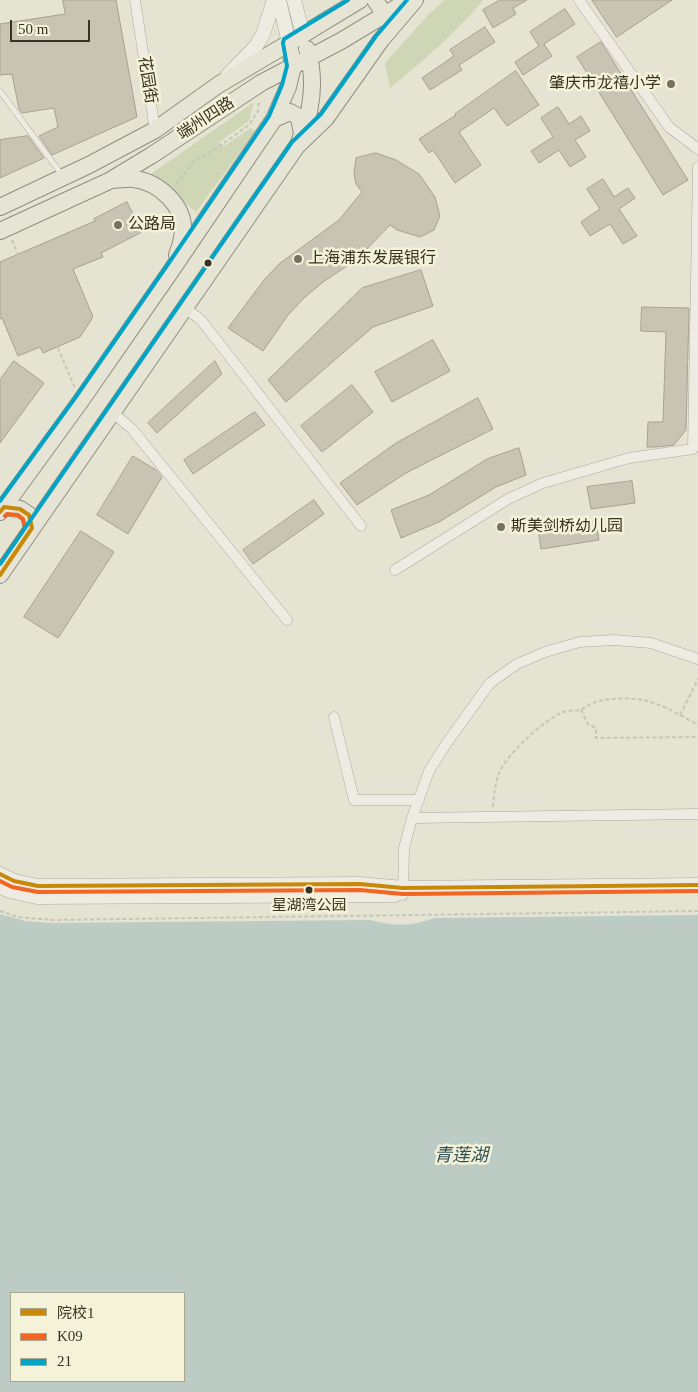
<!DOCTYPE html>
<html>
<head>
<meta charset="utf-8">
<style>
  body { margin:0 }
  #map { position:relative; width:698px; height:1392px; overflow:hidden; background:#e5e4d2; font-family:"Times New Roman","Noto Sans SC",serif }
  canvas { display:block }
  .legend { position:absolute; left:10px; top:1292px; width:175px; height:90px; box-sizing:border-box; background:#f4f3d9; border:1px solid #aaa690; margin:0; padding:6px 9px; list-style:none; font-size:15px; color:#3a3322 }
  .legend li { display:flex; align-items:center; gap:10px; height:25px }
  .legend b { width:25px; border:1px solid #aaa690 }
  .scale { position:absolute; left:10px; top:20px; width:80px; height:22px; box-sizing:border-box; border:2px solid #3a3322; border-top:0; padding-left:6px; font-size:15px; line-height:18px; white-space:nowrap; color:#3a3322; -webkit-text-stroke:4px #f4f3d9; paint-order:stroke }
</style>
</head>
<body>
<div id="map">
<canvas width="698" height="1392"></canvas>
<ul class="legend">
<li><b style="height:6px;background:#c88908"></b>院校1</li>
<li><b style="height:6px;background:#f26522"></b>K09</li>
<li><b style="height:6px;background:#03a3c5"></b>21</li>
</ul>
<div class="scale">50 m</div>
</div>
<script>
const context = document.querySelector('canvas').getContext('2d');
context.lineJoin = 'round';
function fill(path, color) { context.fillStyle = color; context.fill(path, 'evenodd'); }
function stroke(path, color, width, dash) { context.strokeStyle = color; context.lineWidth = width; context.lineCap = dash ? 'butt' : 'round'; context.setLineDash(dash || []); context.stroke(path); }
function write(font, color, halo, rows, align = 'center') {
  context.font = font + ' "Times New Roman","Noto Sans SC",serif'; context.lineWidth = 5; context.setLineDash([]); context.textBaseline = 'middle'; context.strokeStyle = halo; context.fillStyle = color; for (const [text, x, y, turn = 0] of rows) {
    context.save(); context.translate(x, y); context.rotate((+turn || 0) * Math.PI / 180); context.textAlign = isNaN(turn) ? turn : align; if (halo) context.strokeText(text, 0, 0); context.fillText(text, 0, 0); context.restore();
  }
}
fill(new Path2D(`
  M445 0H483C456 33 423 61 390 88L385 63 429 14Z
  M254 102 249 121 219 142 224 146 251 128 255 131 196 212 151 174Z`), '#ced6b5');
fill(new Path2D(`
  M0 914 25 921 51 923 370 920C394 926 410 927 434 918L698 915V1392H0ZM11 1293H184V1381H11Z`), '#bcccc5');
const building = new Path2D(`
  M63 0H116L137 117 52 155 39 136 58 127 54 108 22 113 19 109 12 74 0 75V24L65 14Z
  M500 0H527L513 8 516 14 493 28 483 10Z
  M592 0H672L617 37Z
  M565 9 575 24 544 44 552 56 523 75 515 62 539 46 530 32Z
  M485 27 495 42 459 65 462 70 430 90 422 78 454 56 450 50Z
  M601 42 688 180 663 195 577 57Z
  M516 71 539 105 507 126 494 108 459 132 481 165 455 183 433 150 429 153 419 139 456 115 455 114Z
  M558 107 569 124 581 116 590 131 575 140 586 157 570 167 559 150 539 163 531 151 553 137 541 118Z
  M28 136 44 158 0 178V140Z
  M376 153 396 160 419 174 435 197 440 216 434 230 420 237 397 230 390 225 361 255 347 266 323 282 304 298 288 315 263 351 228 328 264 280 279 264 339 220 362 192 356 184 354 174 356 158Z
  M603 179 614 197 628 188 635 198 619 209 637 236 623 244 610 224 590 236 581 222 600 209 587 189Z
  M127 202 142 232 101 253 103 257 73 269 93 317 80 337 43 353 40 347 18 356 2 318 0 319V262L95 221 94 219Z
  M421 270 433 306 373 327 286 402 268 380 362 288Z
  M642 307 689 308 686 430 674 445 656 447H647L648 422H663L666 332 641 331Z
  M433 340 450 371 392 402 375 372Z
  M14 361 44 383 0 443V380Z
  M215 361 222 374 157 433 148 423Z
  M352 385 373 412 322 452 301 426Z
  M478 398 493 429 406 473 357 505 340 483 396 443Z
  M255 412 265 425 193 474 184 460Z
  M519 448 526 475 496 487 439 522 401 538 391 510 429 495 487 459Z
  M133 456 156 470 162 477 128 534 97 515Z
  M632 481 635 503 591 509 587 487Z
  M314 500 324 514 253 564 243 550Z
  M596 521 599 540 541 549 538 529Z
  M81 531 114 552 58 638 24 617Z`);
fill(building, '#c8c4b3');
stroke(building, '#a5a091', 1);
const service = new Path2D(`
  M0 91 62 175`);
const minor = new Path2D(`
  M135 0 155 130
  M579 0 669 127 698 149
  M185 308 201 320 361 526
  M112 412 132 429 287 620
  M693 449 698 167
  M395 570 508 499 543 483 629 458 693 449
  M334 717 354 800H419
  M412 818 698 814
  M403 895 404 848 412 818 429 771 446 744 490 683 517 664 545 652 580 642 614 640 651 643 698 659`);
const tertiary = new Path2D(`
  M279 0 289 43
  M294 0 303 35
  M227 76 256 46 263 34 274 0
  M0 874 14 881 38 886 360 884 403 888 698 885
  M0 887 10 891 37 897 395 895`);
const primary = new Path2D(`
  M375 0 385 15
  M274 119 290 112 299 117 302 134
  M300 140C312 111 316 79 307 49
  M111 180C119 180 127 178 134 179 159 182 185 206 183 232 182 240 180 248 177 255
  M0 207 89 165 155 130 218 85 289 43 360 0
  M0 231 109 181 152 155 261 83 341 41 409 0
  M4 507 20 509 29 515 32 528
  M0 512 80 402 171 271 274 119 288 87 293 66 289 43
  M0 575 297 146 326 118 381 40 415 0`);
stroke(service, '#aba99a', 6);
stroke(minor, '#aba99a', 11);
stroke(tertiary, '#aba99a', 15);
stroke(primary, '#908e81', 18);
stroke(new Path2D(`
  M176 185 194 161 220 146 250 124 258 111 259 101
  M12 240 75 388
  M581 710 588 724 596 728V738L698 737
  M680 715 698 679
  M493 807C494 795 495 784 499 773 507 754 543 721 561 713 567 710 574 711 580 710 585 708 589 704 593 703 606 698 622 698 635 699 656 700 680 715 698 725
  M0 911 18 917 53 920 698 911`), '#c6c5b9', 2, [4, 2.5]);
stroke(service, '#eeece2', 5);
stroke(minor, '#eeece2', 10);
stroke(tertiary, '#eeece2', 14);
stroke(primary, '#e5e4d5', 16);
stroke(new Path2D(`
  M0 512 4 507 20 509 29 515 32 528 0 575
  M0 874 14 881 38 886 360 884 403 888 698 885`), '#c88908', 4);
stroke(new Path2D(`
  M0 564 25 527 23 519 18 515 7 514 5 516
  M0 881 12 887 38 892 360 890 403 894 698 891`), '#f26522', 4);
stroke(new Path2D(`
  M0 501 75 398 166 267 269 116 282 85 287 66 283 43 284 39 348 0
  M0 564 292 142 321 114 376 36 407 0`), '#03a3c5', 4);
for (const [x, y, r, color] of [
  [671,84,5,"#767160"],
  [118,225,5,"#767160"],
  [298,259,5,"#767160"],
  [208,263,4.5,"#3a3322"],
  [501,527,5,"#767160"],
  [309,890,4.5,"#3a3322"]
]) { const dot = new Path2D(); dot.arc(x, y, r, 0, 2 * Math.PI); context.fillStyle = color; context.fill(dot); stroke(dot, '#f4f3d9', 2); }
write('15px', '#3a3322', '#f4f3d9', [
  ["星湖湾公园",309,906]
]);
write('16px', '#3a3322', '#f4f3d9', [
  ["花园街",147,80,81],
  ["端州四路",206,119,-33]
]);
write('16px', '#3a3322', '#f4f3d9', [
  ["肇庆市龙禧小学",661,84,"right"],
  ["公路局",128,225],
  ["上海浦东发展银行",308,259],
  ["斯美剑桥幼儿园",511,527]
], 'left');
write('italic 18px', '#325259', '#f4f3d9', [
  ["青莲湖",461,1156]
]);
</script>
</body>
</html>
